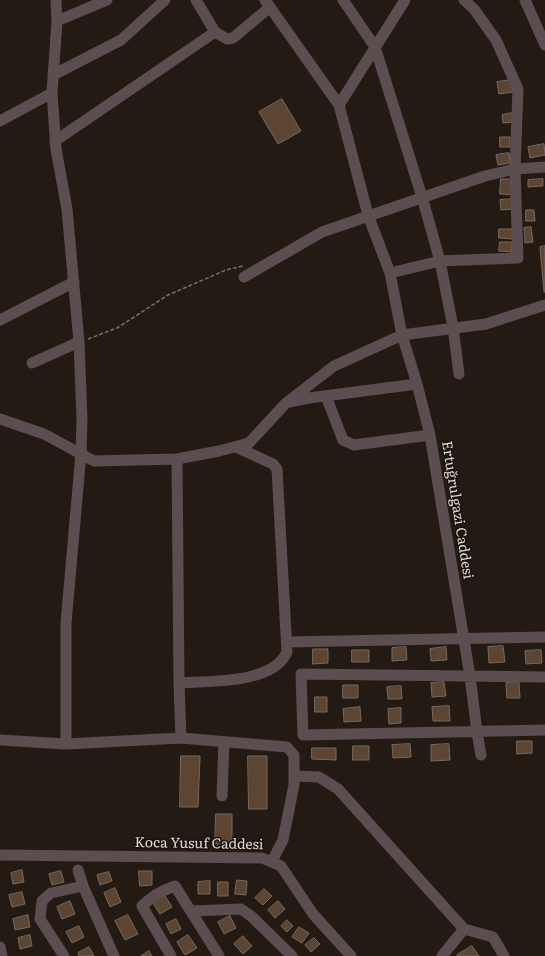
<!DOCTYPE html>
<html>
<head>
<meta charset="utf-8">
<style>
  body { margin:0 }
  canvas { display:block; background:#231b13 }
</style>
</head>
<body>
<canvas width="545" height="956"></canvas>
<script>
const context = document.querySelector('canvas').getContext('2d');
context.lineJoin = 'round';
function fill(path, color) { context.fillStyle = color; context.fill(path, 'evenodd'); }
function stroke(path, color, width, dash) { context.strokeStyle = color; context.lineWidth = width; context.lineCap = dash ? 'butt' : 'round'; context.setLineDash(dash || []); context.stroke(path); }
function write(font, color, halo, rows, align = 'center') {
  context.font = font + ' Literata,serif'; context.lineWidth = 3; context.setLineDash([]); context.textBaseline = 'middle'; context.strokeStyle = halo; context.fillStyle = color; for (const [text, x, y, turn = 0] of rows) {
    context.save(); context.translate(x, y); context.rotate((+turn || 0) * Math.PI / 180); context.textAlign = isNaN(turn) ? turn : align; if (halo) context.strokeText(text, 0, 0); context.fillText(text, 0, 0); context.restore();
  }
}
const building = new Path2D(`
  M511 80 513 92 499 94 497 82Z
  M282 99 301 131 278 144 259 112Z
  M512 113 513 122 503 123 502 115Z
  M500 137H510V147H500Z
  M544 144 545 155 530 158 528 147Z
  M509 153 510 163 498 165 496 155Z
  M501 179H512V195L500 194Z
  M543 179V186L528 187V180Z
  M513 199 514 209 501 210 500 200Z
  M526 210H534L535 221H526Z
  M531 227 533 242 525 243 524 228Z
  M499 229H513L512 239 499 238Z
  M500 242H512V252L499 251Z
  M545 246V292H544L540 247Z
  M503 646 505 662 489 663 488 647Z
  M406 647 407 660 392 661V648Z
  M446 647 447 660 431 661 430 649Z
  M313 649H328V663L313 664Z
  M352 650H369V662H352Z
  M541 650 542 663 526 664 525 651Z
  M444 682 446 696 432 697 431 683Z
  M519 682 520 698H507L506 683Z
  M343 685H358V698H343Z
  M401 686 402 699H388L387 687Z
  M315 697H327V712H315Z
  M449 706 450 721H433L432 707Z
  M360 707 361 721 344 722 343 709Z
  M401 708V723L389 724 388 709Z
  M517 741H532V753L517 754Z
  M410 744 411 757 393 758 392 745Z
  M449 744 450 760 431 761V745Z
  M353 746H369V760H353Z
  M312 748H336V760L312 759Z
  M181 756H200L198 807H180Z
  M248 756H267V809H249Z
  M216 814H232V844H215Z
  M22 870 24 882 13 884 11 873Z
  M61 871 64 882 52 885 49 874Z
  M139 871H152V885L140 886Z
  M109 872 112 881 100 885 97 875Z
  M237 880 247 881 246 895 235 894Z
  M210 881V894H198V882Z
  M218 882H228V896H218Z
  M115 888 121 902 110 907 104 893Z
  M264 889 272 896 263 905 255 898Z
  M22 892 25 904 12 907 9 895Z
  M165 896 172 907 160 914 153 903Z
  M70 901 75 914 62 919 57 907Z
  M278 901 285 909 275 918 268 910Z
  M28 915 30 927 15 930 13 919Z
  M128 915 138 934 125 940 115 921Z
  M230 916 236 928 224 934 218 922Z
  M176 919 181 929 171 934 166 924Z
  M287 920 293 926 287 932 281 926Z
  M79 926 84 937 72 943 66 932Z
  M299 927 309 933 302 943 292 937Z
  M30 935 32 946 20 949 18 938Z
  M188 935 197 948 185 955 177 942Z
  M243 936 252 946 243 954 234 944Z
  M314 938 320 944 311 952 305 945Z
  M472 946 479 956H457V955Z
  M89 947 94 956H79L78 953Z
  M149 951 152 956H141Z`);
fill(building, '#5c4633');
stroke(building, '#746960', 1);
stroke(new Path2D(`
  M88 339 117 328 168 295 226 270 243 266`), '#766f68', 1.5, [4, 2]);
stroke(new Path2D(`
  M56 0 57 21 52 93 56 149 67 209 79 342 82 419 81 453 66 623V744
  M196 0 215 32
  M265 0 339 105 368 215 390 273 440 261 518 258 515 169 518 89 496 40 474 9 464 0
  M343 0 375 47 422 197 440 261 453 327 459 374
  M525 0 545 45
  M57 21 107 0
  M53 75 121 40 165 0
  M339 105 405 0
  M0 121 52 93
  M55 141 215 32 227 39 233 38 270 7
  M390 273 402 335 417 384 430 435 470 676 477 732 481 755
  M244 277 322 232 485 176 515 169 545 167
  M0 320 74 282
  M32 363 79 342
  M326 396 343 440 354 445 430 435
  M289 402 309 398 417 384
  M0 419 44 434 94 461 177 459 219 451 249 443 286 403 334 366 402 335 486 324 545 305
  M177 459 179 683 181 738
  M287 642 545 637
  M545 677 301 674 303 735 545 730
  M179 683C210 681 273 684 287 652L277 469 273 464 236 447
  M0 740 66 744 181 738 287 747 294 755V785L283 840 272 861
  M294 776 319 777 338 789 464 929
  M222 796 224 742
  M0 855 262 858 281 866 313 914 351 956
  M78 870 83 886
  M192 911 241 909 251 916 292 956
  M0 947 2 956
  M64 956 40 919 42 901 51 893 83 886 114 956
  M171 956 142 906C151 897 163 890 175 886L219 956
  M442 956 464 929 493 937 504 956`), '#5b4d50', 11);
write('14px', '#e0dad4', '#19120a', [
  ["Ertuğrulgazi Caddesi",457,510,81],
  ["Koca Yusuf Caddesi",199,844,1]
]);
</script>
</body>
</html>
